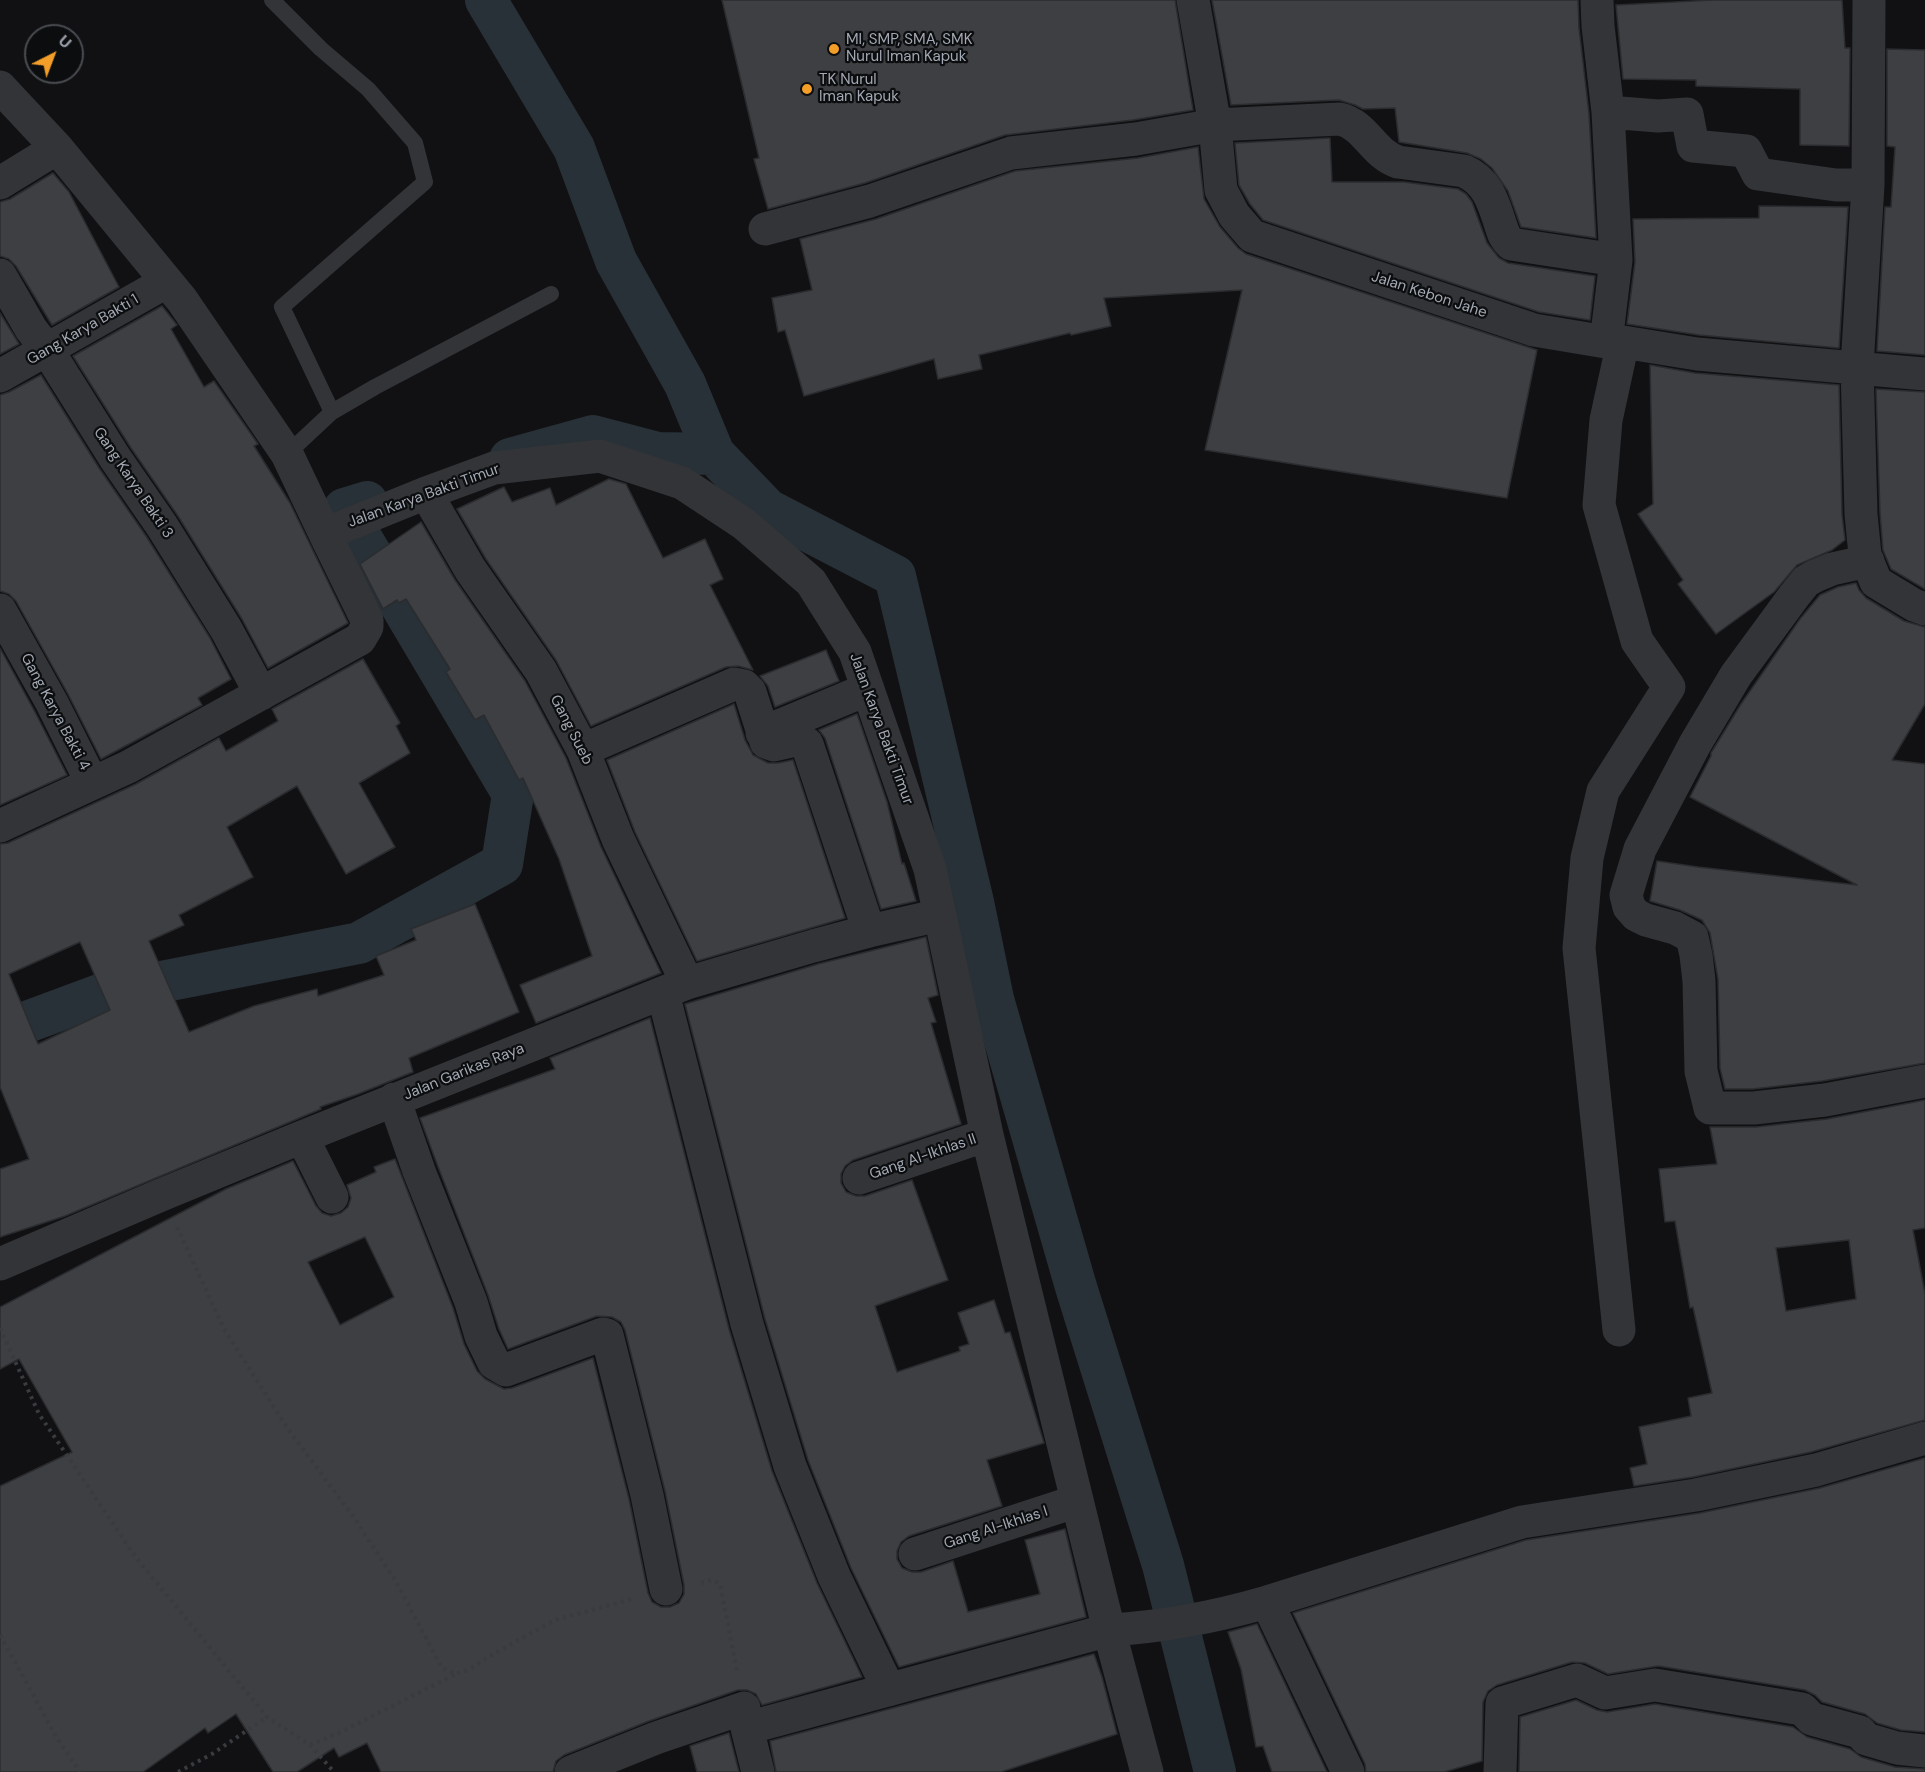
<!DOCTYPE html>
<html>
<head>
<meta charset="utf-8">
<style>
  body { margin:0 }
  #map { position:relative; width:1925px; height:1772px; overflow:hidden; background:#111113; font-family:"DM Sans",sans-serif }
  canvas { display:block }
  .north { position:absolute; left:24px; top:24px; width:60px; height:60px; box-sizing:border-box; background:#0c0d0e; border:2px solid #484b50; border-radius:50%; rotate:42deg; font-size:16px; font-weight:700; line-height:24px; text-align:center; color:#a3a9b4 }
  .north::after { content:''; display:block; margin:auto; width:21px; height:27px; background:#f39e29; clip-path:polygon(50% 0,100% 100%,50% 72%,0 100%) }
</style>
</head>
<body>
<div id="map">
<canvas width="1925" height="1772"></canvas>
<div class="north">U</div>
</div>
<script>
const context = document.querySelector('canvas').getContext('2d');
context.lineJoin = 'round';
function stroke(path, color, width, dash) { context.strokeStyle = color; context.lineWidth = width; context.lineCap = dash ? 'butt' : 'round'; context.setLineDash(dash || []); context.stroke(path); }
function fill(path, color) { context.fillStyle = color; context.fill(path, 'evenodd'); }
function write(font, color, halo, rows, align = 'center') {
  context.font = font + ' "DM Sans",sans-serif'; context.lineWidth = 4.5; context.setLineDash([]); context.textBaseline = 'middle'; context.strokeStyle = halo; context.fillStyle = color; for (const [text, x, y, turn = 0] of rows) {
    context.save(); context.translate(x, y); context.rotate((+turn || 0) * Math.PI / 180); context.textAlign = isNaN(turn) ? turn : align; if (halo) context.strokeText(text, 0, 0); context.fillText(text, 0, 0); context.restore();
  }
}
stroke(new Path2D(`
  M486 0 574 148 616 261 685 384 714 454 768 510 895 576 973 902 993 999 1076 1287 1163 1565 1215 1772
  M510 459 593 436 658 453 714 454
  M0 1032 105 993 359 943 502 864 513 794 344 509 367 502`), '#283137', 42);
const building = new Path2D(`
  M722 0H1175L1193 110 1133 120 1005 135 865 183 768 209 754 159 759 158Z
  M1212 0H1578L1579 28 1589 114 1596 238 1521 227 1508 191 1492 168 1481 159 1467 153 1399 142 1395 108 1363 109 1355 105 1339 100 1231 105Z
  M1713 0H1842L1845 48H1850L1849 146 1800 145V89L1696 86V80L1623 79 1616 5Z
  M1887 49 1925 50V355L1877 351 1885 207H1891L1895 147 1887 146Z
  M1330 138 1332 182H1404L1458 189 1466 194 1472 202 1487 243 1499 258 1508 263 1595 276 1590 320 1539 312 1263 220 1250 204 1239 185 1235 143Z
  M1198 147 1204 199 1220 227 1238 248 1246 254 1537 350 1507 498 1205 450 1242 290 1104 298 1111 326 1071 335 1070 333 979 355 982 369 938 379 934 359 804 396 785 330 778 332 772 298 812 290 800 239 876 219 1015 171 1138 158Z
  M53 173 69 192 119 287 52 325 16 266 9 259 0 256V202L10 199Z
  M1759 206 1848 207 1839 348 1699 335 1627 324 1635 262 1633 219 1759 218Z
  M162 306 177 325 171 329 204 387 214 381 258 444 254 446 290 503 348 623 268 668 242 619 178 516 131 448 73 356Z
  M0 313 19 344 0 354Z
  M1650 365 1695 373 1839 385 1842 515 1845 540 1832 550 1797 565 1774 592 1716 634 1678 584 1683 580 1638 514 1653 504Z
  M41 375 99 468 146 536 210 638 231 679 198 698 202 705 101 759 68 694 16 601 9 594 0 591V395L9 392Z
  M1876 389 1925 392V589L1891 569 1883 550 1880 513Z
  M609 479 626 484 663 558 705 539 723 579 710 585 753 670 738 666 726 667 591 726 556 660 486 559 457 509 504 487 512 502 550 488 556 505Z
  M421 522 455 580 525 681 566 758 601 847 661 973 536 1023 520 985 592 956 559 859 523 778 519 780 484 715 475 720 446 672 450 669 406 599 399 603 397 600 383 609 360 564Z
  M1856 583 1859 590 1866 598 1904 621 1925 627V704L1892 760 1925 764V1063L1822 1081 1753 1089H1725L1720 1068 1718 979 1710 933 1702 920 1680 910 1650 901 1657 861 1698 867 1857 885 1690 797 1711 756V753L1741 704 1800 619 1820 595 1838 587Z
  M0 648 35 712 67 775 0 805Z
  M826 650 839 681 775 707 768 686 760 676Z
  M363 659 400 723 396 726 410 753 359 783 395 847 346 874 297 786 227 827 253 877 179 915 184 925 149 941 189 1032 254 1006 317 989 318 996 384 975 376 956 416 940 411 929 475 904 519 1012 409 1058 413 1072 358 1094 320 1107 321 1109 65 1216 0 1237V1169L29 1159 0 1087V844L8 843 136 784 219 738 226 751 278 721 272 709ZM80 942 110 1010 38 1044 9 974Z
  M734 704 745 740 753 755 768 763H778L793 760 845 918 697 961 635 832 607 760Z
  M857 714 887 802 902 864 904 863 916 901 881 909 825 738 819 730Z
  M926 937 938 995 928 998 936 1022 931 1023 961 1124 853 1160 845 1166 841 1174V1183L846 1192 856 1196H865L912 1180 948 1280 875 1306 897 1372 960 1351 959 1347 969 1344 958 1313 994 1300 1005 1333 1010 1332 1044 1443 987 1460 1002 1506 909 1536 901 1542 897 1551V1559L902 1568 912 1572H921L953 1561 968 1612 1040 1594 1025 1540 1065 1529 1086 1617 899 1667 851 1568 808 1460 765 1319 685 1004 818 964Z
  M650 1018 729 1329 772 1471 817 1583 862 1677 762 1705 756 1694 747 1690H738L649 1721 564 1755 556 1761 553 1772H381L367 1743 339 1757 334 1748 297 1772H273L236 1714 208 1733 205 1728 143 1772H0V1486L72 1452 19 1359 0 1369V1307L226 1189 293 1161 316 1206 322 1213 331 1216 341 1213 348 1207 351 1198 347 1185 376 1172 374 1167 395 1159 453 1308 464 1344 477 1371 485 1379 504 1389 512 1388 593 1358 629 1499 648 1593 652 1602 661 1607H670L679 1603 684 1594V1585L665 1491 625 1330 621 1322 612 1317 597 1316 508 1349 499 1329 488 1295 437 1164 420 1118 555 1069 550 1058ZM365 1237 394 1297 340 1325 308 1262Z
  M1925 1100V1228L1913 1230 1925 1294V1420L1811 1452 1693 1477 1634 1486 1630 1468 1647 1464 1639 1427 1691 1416 1688 1398 1712 1393 1693 1307 1690 1308 1675 1221 1665 1222 1659 1169 1717 1164 1710 1127H1756L1827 1119ZM1849 1240 1856 1299 1786 1311 1776 1248Z
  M1925 1458V1732L1901 1730 1877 1723 1865 1714 1822 1702 1815 1695 1805 1690 1658 1666 1608 1674 1585 1663 1572 1662 1497 1685 1488 1691 1483 1702 1482 1761 1444 1772H1366L1365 1764 1293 1613 1526 1540 1700 1513 1820 1488Z
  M1257 1624 1327 1772H1272L1263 1746 1256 1747 1241 1669 1228 1632Z
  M1094 1654 1102 1677 1117 1734 1001 1772H776L770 1741Z
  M1576 1700 1597 1710 1607 1712 1655 1704 1793 1727 1807 1737 1850 1749 1861 1757 1895 1767 1925 1769V1772H1519L1520 1717Z
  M729 1733 739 1772H697L690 1746Z`);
fill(building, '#3d3f43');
stroke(building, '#2b2c2f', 1.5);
stroke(new Path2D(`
  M177 1227 224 1329 288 1429 355 1519 395 1580 442 1668 456 1674 470 1669 488 1657 555 1620 632 1599
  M0 1328 39 1414 137 1559 267 1717 310 1745 334 1772
  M701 1583 712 1580 720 1584 737 1671
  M0 1635 57 1738 80 1772
  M310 1745 341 1732 456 1674
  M178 1772 212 1754 267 1717`), '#383b3f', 4, [3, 4.5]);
stroke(new Path2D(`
  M272 0 321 49 368 89 415 143 425 182 282 307 332 412
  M287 454 332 412 375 387 551 294`), '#323438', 16);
stroke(new Path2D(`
  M1193 0 1215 125 1221 190 1234 215 1252 236 1534 330 1606 342H1623L1697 354 1925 374
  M1597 0 1598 26 1608 112 1616 260 1606 342
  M1869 0 1868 185 1857 367 1861 514 1865 555 1876 582 1914 605 1925 609
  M0 87 57 148 182 300 287 454 325 534 426 493 494 468 600 456 682 483 744 524 811 582 855 652 930 869 987 1135 1109 1630 1147 1772
  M1608 112 1658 116 1687 114 1693 146 1746 151 1758 174 1836 185H1868
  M0 183 57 148
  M765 229 870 201 1011 153 1136 139 1215 125 1340 119C1366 125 1373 154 1398 162L1464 171C1487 181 1493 201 1500 223 1503 232 1504 238 1511 244L1616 260
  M0 275 31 329 48 351 115 458 162 526 226 629 261 694
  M0 376 166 282
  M426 493 470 569 541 671 583 750 618 839 687 983
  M1868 561 1832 569 1815 576 1806 581 1794 596 1736 675 1695 744 1640 849 1626 895 1629 907 1636 915 1646 920 1675 928 1692 937 1696 955 1699 981 1701 1071 1710 1108H1754L1825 1100 1925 1081
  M0 610 52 703 92 783
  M762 733 868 689
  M583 750 734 684 744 686 750 692 766 742 774 745 800 739 807 744 869 931
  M0 826 128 767 360 639 367 627V620L325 534
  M663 993 747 1324 790 1466 834 1576 889 1690
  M394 1099 419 1171 471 1302 481 1336 494 1363 506 1370 603 1334 607 1335 647 1495 666 1589
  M302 1137 332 1197
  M859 1178 987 1135
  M0 1264 161 1195 302 1137 687 983 813 946 869 931 940 915
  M1619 1330 1579 948 1587 858 1603 791 1669 687 1637 641 1599 505 1606 420 1623 342
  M915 1554 1077 1501
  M1267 1602 1522 1522 1696 1495 1816 1470 1925 1438
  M571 1772 656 1738 744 1708
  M758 1772 747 1728 1109 1630C1162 1627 1215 1617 1267 1602L1348 1772
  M1500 1772 1502 1703 1577 1680 1605 1693 1655 1685 1802 1709 1812 1719 1860 1732 1866 1739 1897 1748 1925 1751`), '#323438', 33);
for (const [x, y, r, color] of [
  [834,49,6,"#f39e29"],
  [807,89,6,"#f39e29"]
]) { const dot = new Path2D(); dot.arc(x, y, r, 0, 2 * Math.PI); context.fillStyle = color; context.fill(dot); stroke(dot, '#0c0d0e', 2); }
write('15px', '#a3a9b4', '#0c0d0e', [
  ["MI, SMP, SMA, SMK",846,40],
  ["Nurul Iman Kapuk",846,57],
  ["TK Nurul",819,80],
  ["Iman Kapuk",819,97]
], 'left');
write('15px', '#a3a9b4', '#0c0d0e', [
  ["Jalan Kebon Jahe",1429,295,18],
  ["Gang Karya Bakti 1",83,330,-30],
  ["Gang Karya Bakti 3",133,483,56],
  ["Jalan Karya Bakti Timur",424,496,-20],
  ["Gang Karya Bakti 4",55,712,62],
  ["Jalan Karya Bakti Timur",881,729,70],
  ["Gang Sueb",571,730,63],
  ["Jalan Garikas Raya",464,1072,-22],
  ["Gang Al-Ikhlas II",923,1157,-19],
  ["Gang Al-Ikhlas I",996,1528,-18]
]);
</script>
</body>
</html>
